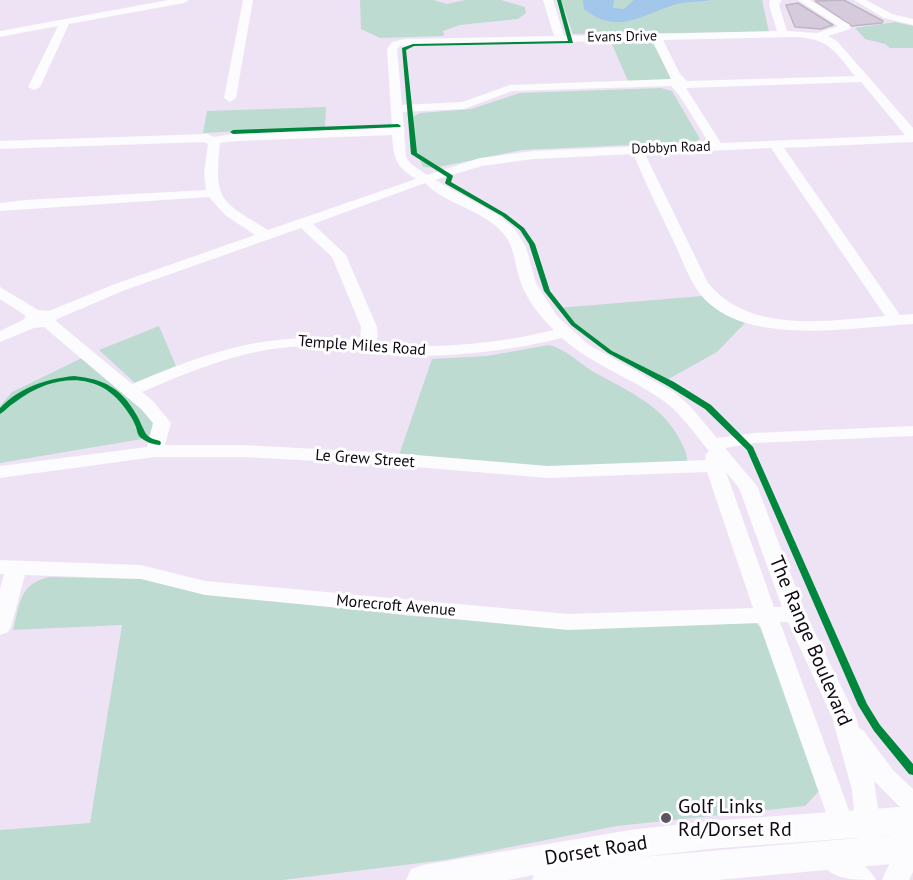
<!DOCTYPE html>
<html>
<head>
<meta charset="utf-8">
<style>
  body { margin:0 }
  canvas { display:block; background:#eee3f4 }
</style>
</head>
<body>
<canvas width="913" height="880"></canvas>
<script>
const context = document.querySelector('canvas').getContext('2d');
context.lineJoin = 'round';
function fill(path, color) { context.fillStyle = color; context.fill(path, 'evenodd'); }
function stroke(path, color, width, dash) { context.strokeStyle = color; context.lineWidth = width; context.lineCap = dash ? 'butt' : 'round'; context.setLineDash(dash || []); context.stroke(path); }
function write(font, color, halo, rows, align = 'center') {
  context.font = font + ' "PT Sans",sans-serif'; context.lineWidth = 6; context.setLineDash([]); context.textBaseline = 'middle'; context.strokeStyle = halo; context.fillStyle = color; for (const [text, x, y, turn = 0] of rows) {
    context.save(); context.translate(x, y); context.rotate((+turn || 0) * Math.PI / 180); context.textAlign = isNaN(turn) ? turn : align; if (halo) context.strokeText(text, 0, 0); context.fillText(text, 0, 0); context.restore();
  }
}
fill(new Path2D(`
  M360 0H434L447 4 465 0H501L525 7 526 13 518 19 460 25 443 31 444 36 380 38 361 29Z
  M561 0H762L769 32 573 34Z
  M895 22 913 26V48H890L885 44 865 39 855 28Z
  M610 40 652 41 671 77 670 79 629 83Z
  M661 88 672 91 700 139 694 142 522 150 434 168 423 167 416 150 412 117 420 113 471 109 520 93Z
  M326 107 325 127 203 133 207 111Z
  M702 296 745 323 717 352 665 381C625 361 589 340 558 308Z
  M159 326 176 366 136 384 99 350Z
  M549 345C565 349 576 360 589 369 622 389 658 401 678 436 682 444 688 453 687 462L543 468 399 455 432 359 487 356Z
  M82 358 152 417 155 428 148 438 0 463V406L12 392Z
  M50 577 154 579 255 597 410 616 603 628 756 623 768 635 819 791 805 806 617 826 445 860 282 880H0V830L90 823 122 625 13 630C20 604 19 583 50 577Z`), '#bedbd1');
fill(new Path2D(`
  M583 0H614L613 8 624 9 634 0H711C702 2 692 1 682 3 645 11 621 38 584 9Z`), '#a3c6eb');
const building = new Path2D(`
  M844 0 883 21 882 23 852 26 815 1Z
  M798 3 833 25 821 29 795 27 786 5Z`);
fill(building, '#d6cbdd');
stroke(building, '#beb5c2', 1.5);
fill(new Path2D(`
  M168 0H189L184 3 69 24 40 87 34 90 28 87 58 26 0 37V31Z
  M243 0H253L236 98 230 102 224 98Z
  M543 0H553L564 36 777 31 769 5 770 0H782L779 5 787 31 817 33 838 26 798 0H810L850 25V29L828 36 837 41 913 128V142L784 148 900 315 913 314V324C855 327 759 345 711 305 692 290 684 263 674 242 660 213 646 184 633 154L534 159 482 166 435 180 498 215 515 229 526 247 536 283 557 316 589 345 674 392 690 406 717 438 754 433 913 426V436L754 443 725 448 757 486 806 614 856 717 859 728 863 730 893 770 913 789V814L904 811 874 781 882 834 878 841 869 845 860 841 856 834 852 790 832 717 788 622H780L854 824 851 831 842 834 833 831 830 824 759 623 568 630 205 595 141 579 25 575 11 627 8 632 0 635V589L4 574H0V560L141 565 205 581 568 614 753 608 707 472 548 478 392 465 243 457H155L0 478V466L147 447 153 423 141 409 44 327 34 328 0 342V331L23 320 26 316 0 299V287L38 310 49 311 115 284 255 235 225 215 209 197 0 211V203L25 200 206 190 204 173 208 144 204 142 0 149V141L207 134 214 137 238 133 392 128 387 49 392 42 405 39 554 36ZM797 37C831 40 834 51 855 76L687 81 680 74 663 40ZM652 40 671 79 510 85 462 102 402 105 397 49 400 46ZM861 82 905 135 721 143 686 88ZM671 86 679 95 709 143 534 151 480 158 427 175 411 164 406 157 403 112 464 109 512 91ZM392 135C394 159 395 166 416 179L268 230C220 200 214 202 220 143L238 141ZM771 148 885 316C826 321 750 334 708 283L645 154ZM425 183C447 206 487 210 506 237 515 250 515 266 520 280 525 297 541 318 554 330 496 344 435 350 375 343L378 336 377 327 346 255 313 224ZM301 228 332 257 361 327 360 341C271 330 213 350 132 384L56 321 57 319 125 290ZM562 338C591 364 629 377 661 399 680 412 694 433 709 451L705 455 706 460 548 466 392 453 243 445H165L171 423 153 401 142 392C189 372 238 351 290 347 325 344 360 353 395 355 451 358 507 351 562 338ZM726 472 739 488 782 607H774Z
  M854 0H866L892 14 913 19V25L884 18Z
  M913 843V872L909 880H882C889 864 896 849 913 843Z
  M828 844C844 850 869 865 876 880 851 880 828 880 815 855L819 847Z`), '#fcfbfd');
fill(new Path2D(`
  M913 806V862L717 880H532L534 875 508 880H406L411 869 423 865 630 830 709 821ZM893 835 641 857 709 849Z`), '#fcfbfd');
fill(new Path2D(`
  M557 0H561L573 43 414 46 406 50 417 153 452 175 453 176 451 182 506 214 524 228 535 244 550 291 575 323 612 351 674 382 711 405 753 447 867 704 880 725 913 764V775L909 774 874 731 858 705 747 450 705 409 668 386 608 353 571 325 544 291 529 244 520 230 502 216 446 184 445 183 447 177 411 154 402 48 413 44 568 41Z
  M398 124 401 126 400 127 233 134 230 132 233 130Z
  M74 376C104 379 121 388 136 414 139 418 144 432 147 435 149 438 156 440 160 441L161 443 160 445C154 445 143 441 139 436 137 433 137 430 136 427 134 422 131 416 127 411 108 382 79 374 46 385 35 389 24 395 14 403 9 406 5 411 0 414V408C20 387 46 379 74 376Z`), '#00873e');
for (const [x, y, r, color] of [
  [666,818,6,"#5d5562"]
]) { const dot = new Path2D(); dot.arc(x, y, r, 0, 2 * Math.PI); context.fillStyle = color; context.fill(dot); stroke(dot, '#fff', 2); }
write('14px', '#0f0913', '#fff', [
  ["Evans Drive",622,37,-1],
  ["Dobbyn Road",671,148,-2]
]);
write('16px', '#0f0913', '#fff', [
  ["Temple Miles Road",362,346,4],
  ["Le Grew Street",365,459,4],
  ["Morecroft Avenue",396,606,5]
]);
write('20px', '#0f0913', '#fff', [
  ["The Range Boulevard",810,641,67],
  ["Dorset Road",596,851,-9]
]);
write('20px', '#0f0913', '#fff', [
  ["Golf Links",678,807],
  ["Rd/Dorset Rd",678,830]
], 'left');
</script>
</body>
</html>
